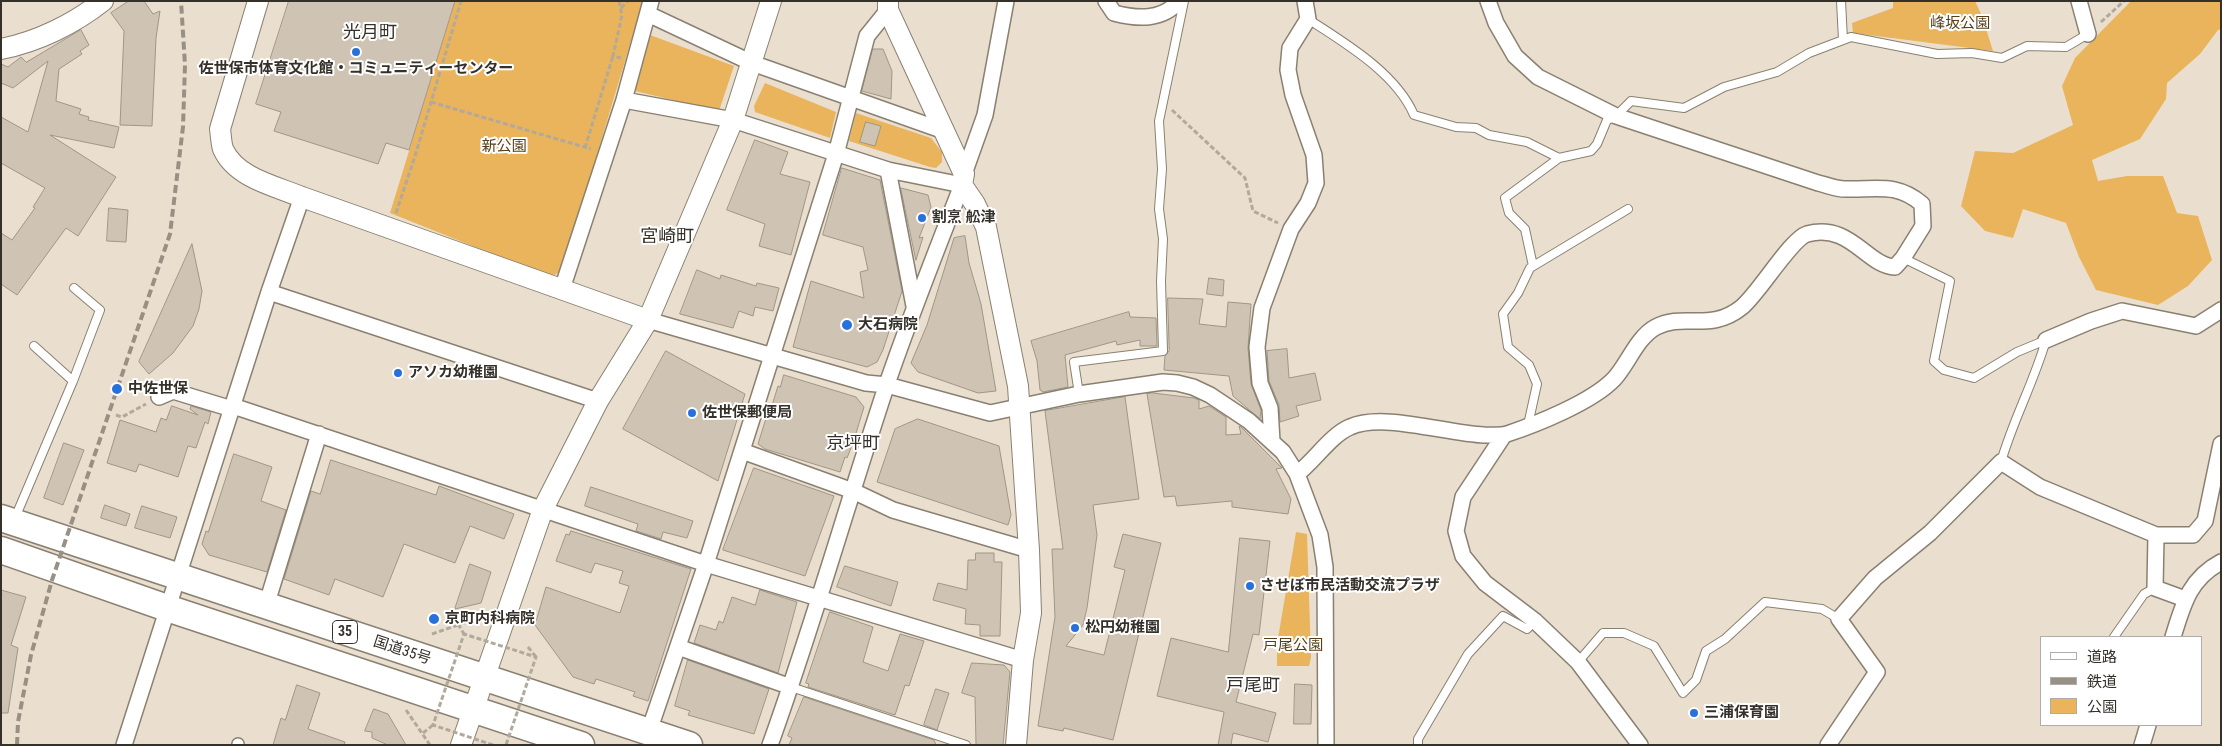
<!DOCTYPE html>
<html>
<head>
<meta charset="utf-8">
<style>
  body { margin:0 }
  #map { position:relative; width:2222px; height:746px; overflow:hidden; background:#eadfce; font-family:"Roboto Condensed","Noto Sans JP",sans-serif }
  canvas { display:block }
  .frame { position:absolute; inset:0; border:2px solid #35312a; pointer-events:none }
  .legend { position:absolute; left:2040px; top:636px; width:162px; height:90px; box-sizing:border-box; background:#fff; border:1px solid #aeadaa; margin:0; padding:6px 9px; list-style:none; font-size:15px; color:#35312a }
  .legend li { display:flex; align-items:center; gap:10px; height:25px }
  .legend b { width:25px; border:1px solid #aeadaa }
</style>
</head>
<body>
<div id="map">
<canvas width="2222" height="746"></canvas>
<div class="frame"></div>
<ul class="legend">
<li><b style="height:6px;background:#fff"></b>道路</li>
<li><b style="height:6px;background:#989084"></b>鉄道</li>
<li><b style="height:14px;background:#e9b45b"></b>公園</li>
</ul>
</div>
<script>
const context = document.querySelector('canvas').getContext('2d');
context.lineJoin = 'round';
function fill(path, color) { context.fillStyle = color; context.fill(path, 'evenodd'); }
function stroke(path, color, width, dash) { context.strokeStyle = color; context.lineWidth = width; context.lineCap = dash ? 'butt' : 'round'; context.setLineDash(dash || []); context.stroke(path); }
function write(font, color, halo, rows, align = 'center') {
  context.font = font + ' "Roboto Condensed","Noto Sans JP",sans-serif'; context.lineWidth = 4; context.setLineDash([]); context.textBaseline = 'middle'; context.strokeStyle = halo; context.fillStyle = color; for (const [text, x, y, turn = 0] of rows) {
    context.save(); context.translate(x, y); context.rotate((+turn || 0) * Math.PI / 180); context.textAlign = isNaN(turn) ? turn : align; if (halo) context.strokeText(text, 0, 0); context.fillText(text, 0, 0); context.restore();
  }
}
fill(new Path2D(`
  M455 1H643L562 271 550 277 390 213Z
  M1893 1H1975L1982 16 1993 51 1853 33 1852 23 1893 8Z
  M2131 1H2221V29L2218 30 2200 54 2167 83 2166 99 2140 139 2092 160 2098 181 2127 176H2163L2177 213 2198 216 2212 260 2188 286 2158 305 2096 290 2079 257 2066 223 2023 209 2013 238 1985 231 1961 206 1975 151 2013 153 2073 125 2062 86 2075 58Z
  M650 35 734 66 719 111 635 91Z
  M765 83 836 112 830 138 755 112 754 106Z
  M856 113 931 138 942 152V162L936 168 930 167 849 141Z
  M1296 532 1307 534 1311 658 1309 666H1277V644Z`), '#e9b45b');
const building = new Path2D(`
  M129 1H144L153 14 160 11 156 38 152 126 120 125 124 31 111 13Z
  M289 1H455L409 150 386 143 378 164 274 131 281 112 256 104Z
  M81 30 89 45 80 51 82 54 59 69 56 101 81 109 79 114 89 117 88 120 119 127 114 148 50 135 116 177 78 236 66 228 17 295 1 284V233L12 240 35 208 33 207 45 188 1 163V117L28 132 48 61 13 88 1 83V64L8 67 21 57 26 62Z
  M873 49H883L892 71 891 99 862 91Z
  M866 122 881 126 875 146 860 142Z
  M755 140 788 152 780 174 810 182 791 255 759 246 765 224 727 210Z
  M842 168 880 180 902 291 883 350 877 362 867 367 793 347 811 281 864 298 860 272 868 270 863 247 823 235Z
  M901 188 928 195 931 207 919 238 923 237 916 260Z
  M109 208 128 210 126 242 107 241Z
  M965 236 969 263 981 304 996 391 978 393 918 372 911 363 927 325 954 238Z
  M192 244 202 291 199 309 193 326 173 353 149 374 139 362Z
  M697 270 720 279 721 275 756 286 757 283 779 288 773 311 755 307 753 316 739 311 733 328 680 314Z
  M1209 278 1224 280 1223 296 1207 294Z
  M1168 298 1203 299 1199 324 1226 327 1228 302 1251 304 1248 348 1251 384 1261 410 1260 419 1233 396 1229 376 1164 370 1165 356 1169 351Z
  M1129 312 1130 317 1156 318 1157 346H1140V340L1117 345 1116 341 1065 355 1068 387 1043 392 1040 390 1037 361 1031 341Z
  M1287 349 1289 378 1315 373 1321 400 1296 406 1299 416 1280 422 1279 405 1269 381 1267 351Z
  M666 351 745 394 718 481 623 429Z
  M784 375 856 397 864 407 853 443 847 458 845 457 840 472 765 449 758 444 768 412H770L778 386 780 387Z
  M1153 393 1194 398 1199 400V409L1209 406 1226 417V435L1241 434 1239 426 1241 427 1282 468 1276 469 1291 499 1288 514 1232 507V501L1177 506 1175 496 1164 497 1147 394Z
  M1125 397 1139 499 1093 505 1097 535 1087 608 1083 625 1066 646 1104 655 1125 570 1114 567 1123 534 1161 543 1113 740 1064 728 1063 731 1038 726 1055 617 1052 549H1063L1045 411Z
  M172 406 198 415 190 409 191 406 211 412 208 424 205 422 196 448 188 446 178 477 139 464 136 472 107 463 120 420 156 432 161 418 166 420Z
  M918 419 999 446 1011 515 1008 525 877 482 895 429Z
  M64 443 84 450 63 505 44 498Z
  M234 454 272 467 261 501 286 510 267 572 209 555 202 544 206 531 208 532Z
  M331 460 436 495 439 486 514 514 504 539 470 526 455 563 404 544 383 597 335 579 329 595 284 579 311 491 320 494Z
  M754 468 834 496 805 576 723 550Z
  M591 487 693 521 687 538 663 532 661 539 636 531 638 524 585 506Z
  M105 505 130 514 126 526 101 518Z
  M142 506 177 517 170 538 135 528Z
  M571 531 691 569 648 701 633 696 635 692 596 679 594 684 573 677 535 625 546 587 620 613 629 586 619 583 623 571 595 563 591 573 556 561 566 534 569 535Z
  M1240 538 1270 541 1259 635 1253 634 1236 702 1276 713 1268 742 1233 733 1231 745H1218L1224 712 1157 696 1171 638 1228 652Z
  M976 553H994V562H1002L1000 636H980V625L965 624 966 609 933 600 938 583 967 590 968 560H975Z
  M470 564 491 572 481 603 455 609Z
  M845 566 898 582 891 606 837 587Z
  M1 590 26 597 11 645 18 648 8 713H1Z
  M760 590 797 602 778 673 694 643 700 625 716 630 719 621 723 623 732 597 755 605Z
  M830 612 873 627 863 662 888 671 900 634 924 641 909 686 905 685 895 715 808 687 809 684 806 683Z
  M688 660 769 689 754 734 688 715 690 711 675 706Z
  M972 663 1004 665 1010 672 1003 745H976L975 697 962 693Z
  M1295 684 1312 685 1311 724H1294Z
  M297 685 320 693 308 729 345 742 344 745H273L281 718 285 720Z
  M936 689 949 693 937 730 924 725Z
  M804 697 934 740 936 745H789L792 738 788 736Z
  M374 709 388 714 406 745H388L372 738V732L365 731Z`);
fill(building, '#cfc4b4');
stroke(building, '#a09686', 1);
const service = new Path2D(`
  M1841 1 1843 40
  M1308 19C1345 43 1396 73 1414 115L1456 127 1476 128 1489 135 1527 142 1559 158
  M1903 258 1950 281 1934 361 1944 370 1974 378 2017 352 2046 340
  M1533 266 1525 229 1509 213 1505 198 1559 158 1591 151 1597 144 1607 120 1616 116 1631 101 1684 108 1724 87 1777 72 1809 53 1851 37 1937 54 1972 53 2002 58 2027 46 2066 47 2088 34
  M34 346 73 381
  M1079 394 1074 362 1163 351 1161 281 1163 239 1159 209 1162 169 1159 121 1184 1
  M1528 425 1537 384 1529 365 1508 347 1503 314 1518 293 1530 268 1628 209
  M2001 462C2013 420 2034 382 2046 340
  M15 518 73 381 100 310 74 288
  M2114 637 2144 594 2155 588
  M1578 662 1603 633H1624L1654 646 1683 693 1696 680 1706 651 1725 639 1765 602 1822 609 1839 619
  M791 687 966 745
  M1418 745V739L1468 654 1503 616 1527 629 1535 621`);
const pedestrian = new Path2D(`
  M238 744V745`);
const minor = new Path2D(`
  M1106 1 1114 13C1137 19 1162 21 1179 1
  M2079 1 2088 34
  M648 14 752 63 944 131
  M624 100 733 120 888 170 962 185C936 251 910 317 887 384 847 504 813 626 770 745
  M888 170 914 306
  M964 174 985 115 1006 1
  M562 289 624 100 651 1
  M269 292 598 401
  M648 320 866 383 887 385 990 413 1079 394 1163 382 1177 383 1193 387 1210 395 1249 421 1283 452 1297 474 1320 535 1325 567 1326 745
  M2046 340 2091 321 2122 311 2196 326 2221 310
  M159 397 173 391 232 409
  M233 406 706 564 1023 660
  M1504 435 1463 497 1456 531 1463 556 1485 583 1535 621 1578 662 1640 745
  M1272 441 1270 408 1260 383 1257 347 1262 308 1291 229 1308 203 1316 183 1314 155 1293 95 1288 70 1290 48 1308 19 1305 1
  M742 451 853 491 893 510 1029 550
  M1297 474C1315 460 1331 435 1350 427 1383 412 1447 434 1484 435 1492 435 1500 436 1507 434 1537 424 1592 402 1614 379 1628 364 1637 337 1656 327 1684 312 1710 333 1742 307 1759 293 1791 239 1807 234 1850 222 1867 266 1895 267L1903 258 1923 226 1922 204C1896 182 1876 190 1845 189 1836 189 1827 185 1818 183L1616 116 1538 77 1515 56 1496 23 1488 1
  M2185 599 2155 588 2156 535H2193L2205 521 2221 444
  M266 606 319 434
  M2173 637C2183 605 2189 579 2221 562
  M678 647 791 687
  M649 731 706 564 836 154 867 36 888 10
  M124 745 269 292 302 197
  M1828 745 1877 672 1839 619 1875 578 1930 533 2001 462 2040 487 2156 535
  M2142 745 2148 725`);
const tertiary = new Path2D(`
  M258 1 220 129C221 135 221 143 223 149 236 178 275 186 302 197L648 320
  M888 1V10L964 174 962 185 975 204 986 227 1018 386 1029 550 1031 613 1023 660 1016 745
  M1 49C37 42 74 24 103 1
  M461 745 543 509 598 401 648 320 733 120 771 1`);
const trunk = new Path2D(`
  M1 518 689 745
  M1 550 167 608 581 745`);
stroke(service, '#8a8071', 10);
stroke(pedestrian, '#8a8071', 14);
stroke(minor, '#8a8071', 18);
stroke(tertiary, '#8a8071', 22);
stroke(trunk, '#8a8071', 29);
stroke(new Path2D(`
  M619 1 622 15 613 56 621 58
  M621 8 628 1
  M2101 22 2124 1
  M431 102 591 149
  M1172 110 1245 178 1253 211 1278 223
  M585 148 613 56
  M396 213 415 156 461 1
  M116 415 122 417 146 404
  M458 624 464 634
  M432 634 481 617
  M528 647 536 657
  M406 710 430 745
  M423 733 433 725`), '#b2a99c', 3, [5, 2.5]);
stroke(service, '#fff', 8);
stroke(pedestrian, '#fff', 11);
stroke(minor, '#fff', 15);
stroke(tertiary, '#fff', 20);
stroke(trunk, '#fff', 26);
stroke(new Path2D(`
  M17 745 18 722 31 655 52 580 170 234 183 127 185 65 181 1`), '#989084', 4, [8, 4]);
stroke(new Path2D(`
  M493 745 433 725 464 634 536 657 506 745`), '#b2a99c', 3, [5, 2.5]);
for (const [x, y, r, color] of [
  [356,52,5,"#2871dd"],
  [922,218,5,"#2871dd"],
  [847,325,6,"#2871dd"],
  [398,373,5,"#2871dd"],
  [117,389,6,"#2871dd"],
  [692,413,5,"#2871dd"],
  [1250,586,5,"#2871dd"],
  [434,619,6,"#2871dd"],
  [1075,628,5,"#2871dd"],
  [1694,713,5,"#2871dd"]
]) { const dot = new Path2D(); dot.arc(x, y, r, 0, 2 * Math.PI); context.fillStyle = color; context.fill(dot); stroke(dot, '#fff', 2); }
for (const [x, y, w] of [
  [345,632,25]
]) { const box = new Path2D(); box.roundRect(x - w / 2, y - 11.5, w, 23, 4); context.fillStyle = '#fff'; context.fill(box); stroke(box, '#35312a', 1); }
write('bold 14px', '#35312a', null, [
  ["35",345,632]
]);
write('15px', '#574019', '#fff', [
  ["峰坂公園",1960,24],
  ["新公園",504,147],
  ["戸尾公園",1293,646]
]);
write('bold 15px', '#35312a', '#fff', [
  ["佐世保市体育文化館・コミュニティーセンター",356,69,"center"],
  ["割烹 舩津",932,218],
  ["大石病院",858,325],
  ["アソカ幼稚園",408,373],
  ["中佐世保",128,389],
  ["佐世保郵便局",702,413],
  ["させぼ市民活動交流プラザ",1260,586],
  ["京町内科病院",445,619],
  ["松円幼稚園",1085,628],
  ["三浦保育園",1704,713]
], 'left');
write('15px', '#35312a', '#fff', [
  ["国道35号",402,651,18]
]);
write('18px', '#35312a', '#fff', [
  ["光月町",370,33],
  ["宮崎町",667,237],
  ["京坪町",853,444],
  ["戸尾町",1253,686]
]);
</script>
</body>
</html>
